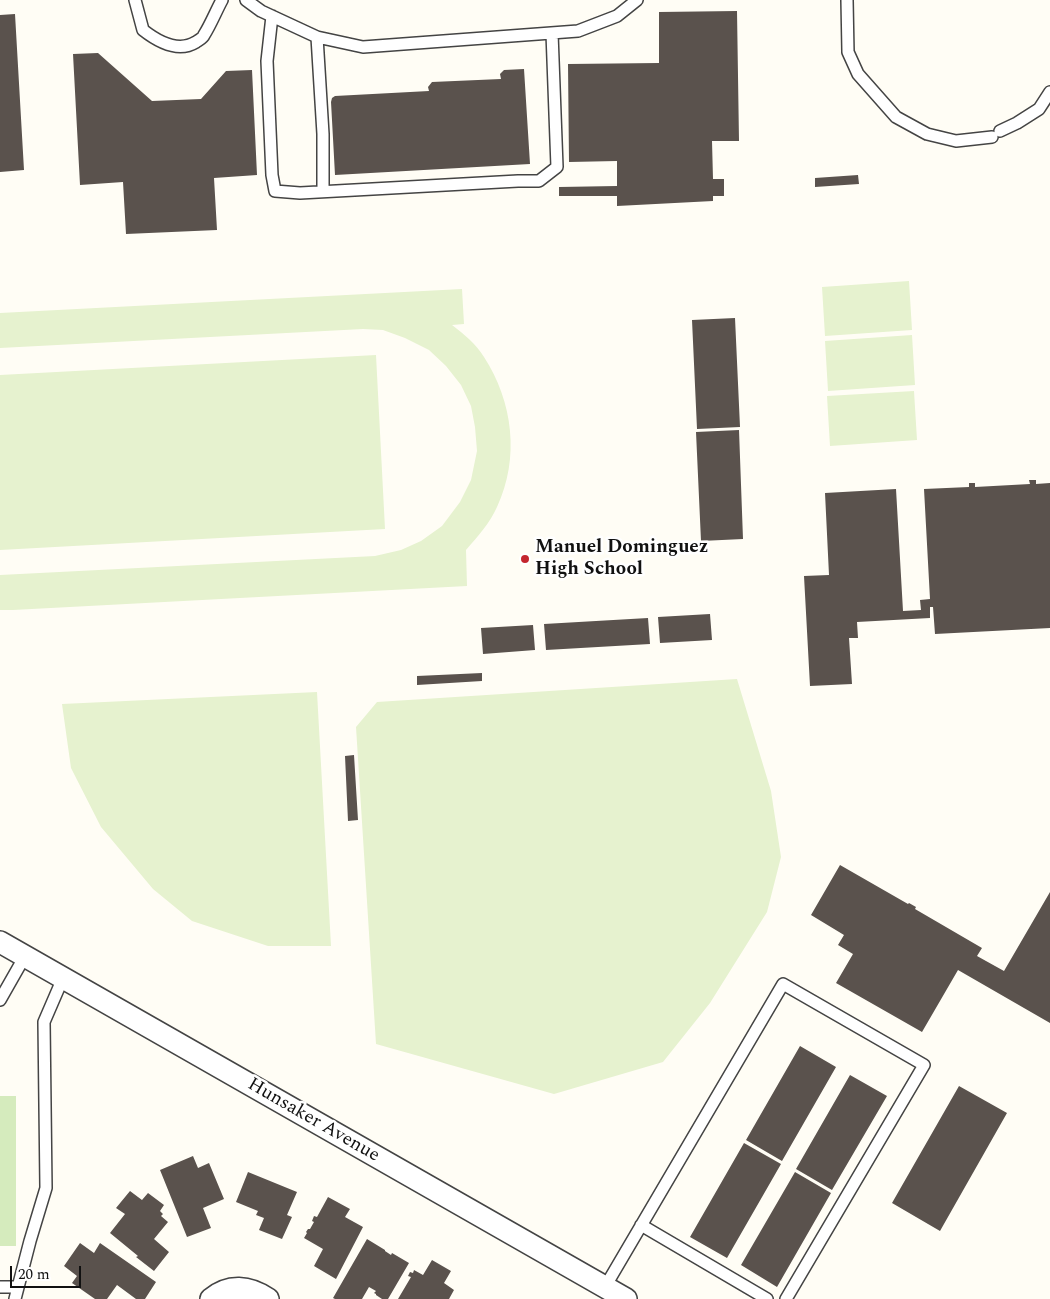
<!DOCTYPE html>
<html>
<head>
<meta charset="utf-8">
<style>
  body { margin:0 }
  #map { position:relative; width:1050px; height:1299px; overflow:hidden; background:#fffdf5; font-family:Spectral,serif }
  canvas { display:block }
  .scale { position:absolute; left:10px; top:1266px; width:71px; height:22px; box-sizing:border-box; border:2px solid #111; border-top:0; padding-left:6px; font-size:15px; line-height:18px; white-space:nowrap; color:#111; -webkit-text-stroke:4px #fff; paint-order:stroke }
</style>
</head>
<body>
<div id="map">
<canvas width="1050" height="1299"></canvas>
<div class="scale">20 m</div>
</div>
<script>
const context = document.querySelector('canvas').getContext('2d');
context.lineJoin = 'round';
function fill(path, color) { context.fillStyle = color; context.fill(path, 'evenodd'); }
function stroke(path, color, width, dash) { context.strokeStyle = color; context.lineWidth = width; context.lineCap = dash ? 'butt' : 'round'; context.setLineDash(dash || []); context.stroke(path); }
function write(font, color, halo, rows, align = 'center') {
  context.font = font + ' Spectral,serif'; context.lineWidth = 5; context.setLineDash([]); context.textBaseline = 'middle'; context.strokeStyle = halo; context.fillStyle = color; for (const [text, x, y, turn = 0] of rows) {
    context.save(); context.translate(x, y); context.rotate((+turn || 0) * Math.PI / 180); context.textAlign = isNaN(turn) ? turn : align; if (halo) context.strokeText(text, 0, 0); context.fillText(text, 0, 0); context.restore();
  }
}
fill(new Path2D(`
  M0 1096H16V1246H0Z`), '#d5ebbd');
fill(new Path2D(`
  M909 281 912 330 825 336 822 287Z
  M462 289 464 324 452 325C464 334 476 344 484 357 513 402 520 458 497 507 490 523 478 536 466 550L467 586 13 610H0V575L375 556 401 550 421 541 442 526 460 502 471 480 477 451 475 427 471 406 461 385 446 366 429 350 405 338 383 330 363 329 0 348V313Z
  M912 335 915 385 828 391 825 341Z
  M376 355 385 529 0 550V375Z
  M914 391 917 440 830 446 827 396Z
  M737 679 771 791 781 857 767 912 710 1003 663 1062 554 1094 376 1044 356 727 377 702Z
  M317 692 331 946H268L192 921 153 889 101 827 71 768 62 704Z`), '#e6f2cf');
fill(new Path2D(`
  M737 11 739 141H712L713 179H724V196H713V201L617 206V196H559V187L617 186V161L569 162 568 64 659 63V12Z
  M15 14 24 170 0 172V15Z
  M98 53 152 101 201 99 226 71 252 70 257 175 214 178 217 230 126 234 123 182 80 185 73 54Z
  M524 69 530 164 335 175 331 102 332 98 335 96 429 91 428 87 432 82 501 79 500 74 504 70Z
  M858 175 859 184 815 187V178Z
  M735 318 740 427 697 429 692 320Z
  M739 430 743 539 701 541 696 432Z
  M1029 480H1036V484L1050 483V628L935 634 933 607H930V618L857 622 858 638H849L852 684 810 686 804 576 829 575 825 493 896 489 903 611 921 610 920 600 930 599 924 489 969 487V483H975V487L1030 484Z
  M710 614 712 640 660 643 658 617Z
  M648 618 650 644 546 650 544 624Z
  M533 625 535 650 483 654 481 628Z
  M482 673V681L417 685V676Z
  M354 755 358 820 348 821 345 756Z
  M840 865 908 904 909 903 916 907 915 909 982 948 977 956 1004 971 1050 892V1023L958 970 922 1032 836 983 853 954 838 945 844 935 811 915Z
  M800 1046 836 1067 782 1161 746 1140Z
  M850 1075 887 1096 832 1190 796 1169Z
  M959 1086 1007 1113 940 1231 892 1203Z
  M744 1143 781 1164 727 1258 690 1237Z
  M193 1156 198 1168 209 1163 224 1199 203 1208 211 1228 187 1237 160 1170Z
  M248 1172 297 1192 287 1215 292 1217 282 1239 259 1230 264 1218 256 1215 258 1211 236 1202Z
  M795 1172 831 1193 777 1287 741 1265Z
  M130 1191 142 1200 148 1193 164 1205 160 1211 163 1214 161 1216 168 1222 154 1239 169 1252 154 1271 136 1257 138 1256 110 1233 125 1214 116 1208Z
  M328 1197 350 1209 345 1217 363 1227 336 1279 314 1266 323 1249 304 1238 307 1233 306 1232 308 1229H310L314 1222 312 1221 314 1216 317 1217Z
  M367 1239 385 1250V1251L391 1255 392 1253 409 1263 388 1299H382L376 1295V1294L374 1293 376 1291 369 1287 362 1299H335L333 1298Z
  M80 1243 94 1253 100 1243 156 1282 145 1299H136L117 1285 107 1299H95L72 1283 77 1276 64 1266Z
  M432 1260 451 1271 444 1283 454 1290 449 1299H398L411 1277 408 1276 410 1272 413 1273 414 1270 423 1275Z`), '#5a524d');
const service = new Path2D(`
  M135 0 143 30C157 41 178 53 196 42 199 40 203 38 204 35 211 24 216 11 222 0
  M246 0 261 11 317 37 363 47 578 31 617 16 637 0
  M847 0 848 52 858 74 896 117 927 134 956 141 992 137
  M272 16 267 61 272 175 275 191 300 193 518 181H539L557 167 552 33
  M317 37 323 134V191
  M1000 131 1017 123 1039 109 1050 92
  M0 1000 25 956
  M641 1225 767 1299
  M0 1287H18
  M605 1287 783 984 924 1065 786 1299
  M15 1299 30 1241 46 1188 44 1022 63 978`);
const minor = new Path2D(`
  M0 942 626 1299
  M211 1299C229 1284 249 1286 268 1299`);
stroke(service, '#444', 14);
stroke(minor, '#444', 24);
stroke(service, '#fff', 11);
stroke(minor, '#fff', 21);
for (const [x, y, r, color] of [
  [525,559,5,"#c4262e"]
]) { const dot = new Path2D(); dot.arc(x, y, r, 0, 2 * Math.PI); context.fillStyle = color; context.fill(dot); stroke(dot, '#fff', 2); }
write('bold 19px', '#111', '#fff', [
  ["Manuel Dominguez",535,548],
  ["High School",535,570]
], 'left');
write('19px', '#111', '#fff', [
  ["Hunsaker Avenue",313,1121,30]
]);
</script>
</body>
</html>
